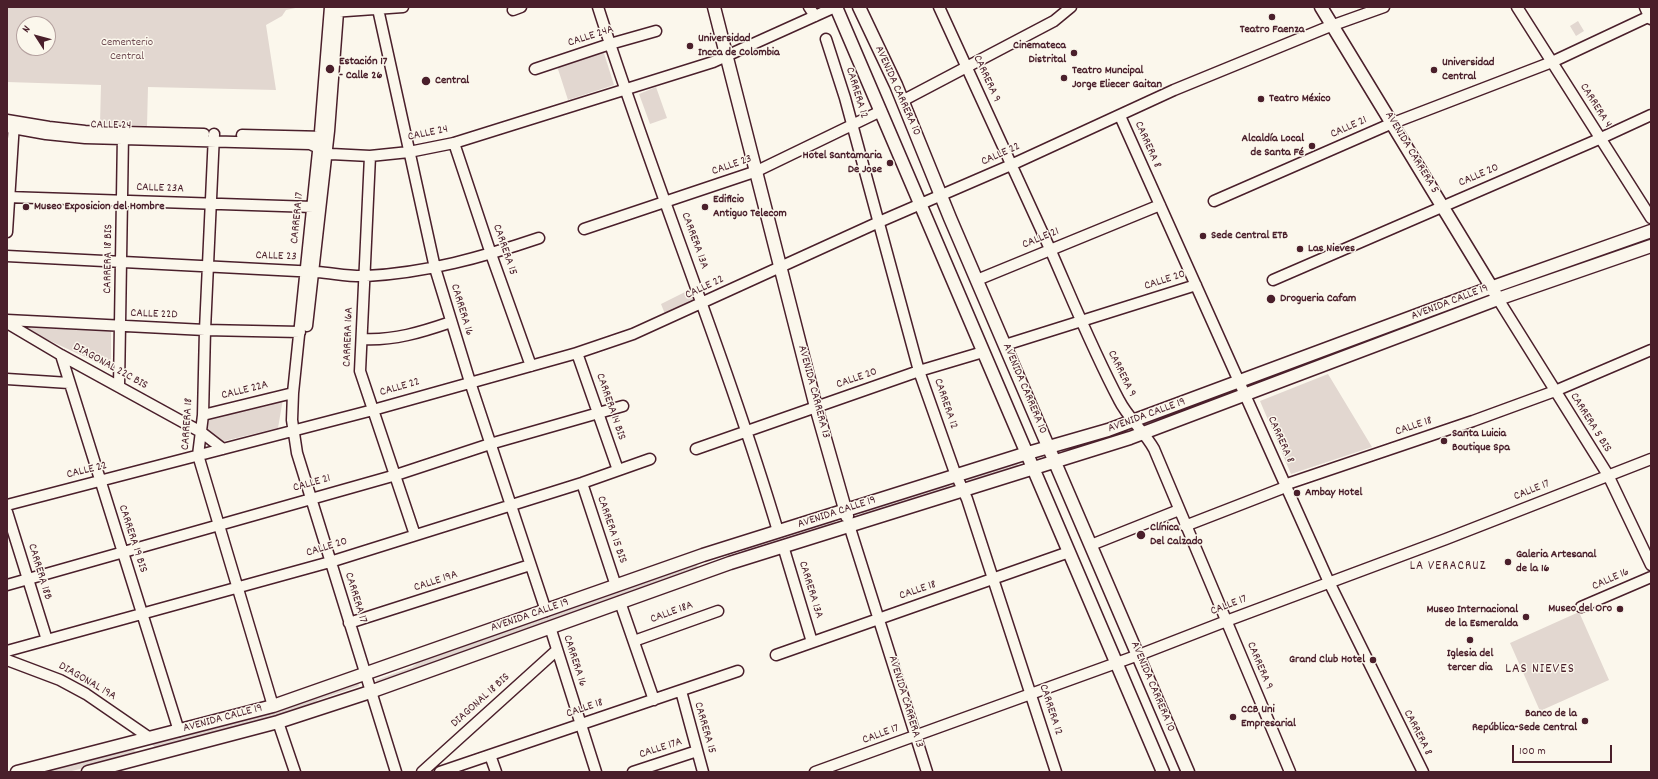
<!DOCTYPE html>
<html>
<head>
<meta charset="utf-8">
<style>
  body { margin:0 }
  #map { position:relative; width:1658px; height:779px; overflow:hidden; background:#fbf7ec; font-family:Dekko,sans-serif }
  canvas { display:block }
  .frame { position:absolute; inset:0; border:8px solid #4a1f2b; pointer-events:none }
  .north { position:absolute; left:16px; top:16px; width:40px; height:40px; box-sizing:border-box; background:#fbf7ec; border:1px solid #b4a19f; border-radius:50%; rotate:306deg; font-size:11px; font-weight:700; line-height:16px; text-align:center; color:#4a1f2b }
  .north::after { content:''; display:block; margin:auto; width:14px; height:18px; background:#4a1f2b; clip-path:polygon(50% 0,100% 100%,50% 72%,0 100%) }
  .scale { position:absolute; left:1512px; top:745px; width:100px; height:18px; box-sizing:border-box; border:2px solid #4a1f2b; border-top:0; padding-left:5px; font-size:12px; line-height:14px; white-space:nowrap; color:#4a1f2b; -webkit-text-stroke:3px #fbf7ec; paint-order:stroke }
</style>
</head>
<body>
<div id="map">
<canvas width="1658" height="779"></canvas>
<div class="frame"></div>
<div class="north">N</div>
<div class="scale">100 m</div>
</div>
<script>
const context = document.querySelector('canvas').getContext('2d');
context.lineJoin = 'round';
function fill(path, color) { context.fillStyle = color; context.fill(path, 'evenodd'); }
function stroke(path, color, width, dash) { context.strokeStyle = color; context.lineWidth = width; context.lineCap = dash ? 'butt' : 'round'; context.setLineDash(dash || []); context.stroke(path); }
function write(font, color, halo, rows, align = 'center') {
  context.font = font + ' Dekko,sans-serif'; context.lineWidth = 3; context.setLineDash([]); context.textBaseline = 'middle'; context.strokeStyle = halo; context.fillStyle = color; for (const [text, x, y, turn = 0] of rows) {
    context.save(); context.translate(x, y); context.rotate((+turn || 0) * Math.PI / 180); context.textAlign = isNaN(turn) ? turn : align; if (halo) context.strokeText(text, 0, 0); context.fillText(text, 0, 0); context.restore();
  }
}
fill(new Path2D(`
  M7 7H300L286 10 282 16 266 25 276 90 148 87 147 126 100 124 101 85 7 82ZM24 24H48V48H24Z
  M1578 21 1584 31 1576 36 1570 26Z
  M603 50 614 85 568 100 557 66Z
  M656 87 667 118 650 124 639 94Z
  M1651 235V242L1508 290 1506 285Z
  M689 290 694 300 665 314 661 304Z
  M1482 294 1484 300 1341 354 1339 349Z
  M18 326 111 331V369Z
  M1316 357 1318 363 1256 387 1253 381Z
  M1328 374 1372 447 1291 474 1260 401Z
  M1232 390 1234 395 1153 426 1151 421Z
  M283 399 278 428 220 442 206 431 209 419Z
  M1017 462 1018 466 968 482 967 478Z
  M949 485 950 488 862 517 861 512Z
  M834 520 835 525 744 553 743 548Z
  M696 563 698 567 660 581 641 591 377 684 376 680 412 667 420 661 462 645Z
  M1579 612 1609 680 1540 711 1510 643Z
  M358 682 359 686 318 700 304 709 156 749 150 742Z
  M132 748 138 754 68 772H39Z`), '#e2d7d0');
const minor = new Path2D(`
  M330 7 320 132 293 393 292 420 297 453 396 772
  M598 7C654 183 725 354 778 531
  M809 7 815 16
  M939 7C976 88 1013 168 1050 249 1072 299 1093 351 1119 400 1128 418 1144 431 1154 449L1290 772
  M1517 7 1651 218
  M378 9 435 268 470 382 546 611
  M513 10 521 7
  M332 12 403 7
  M826 39 845 98 919 371 954 470 967 499 1056 772
  M535 69 610 44 656 31
  M902 101 1054 21 1071 7
  M1120 116 1328 580 1423 772
  M7 120 49 127 85 131 204 134
  M7 127 46 134 85 138 310 144 331 154 370 156 409 152 454 143 713 62 835 7
  M214 134 205 330 203 415 198 455 273 706
  M242 135 326 137
  M454 143 491 254 531 366
  M370 156 360 371 415 535
  M7 197 313 207
  M1214 201 1388 125 1552 62 1650 16
  M584 229 757 171 881 111
  M7 232 14 123
  M7 256 317 272C333 273 350 277 366 276 426 273 483 257 539 238
  M977 280 1160 205
  M1273 280 1599 139 1651 115
  M1498 299 1608 475 1651 565
  M7 320 205 330 300 332
  M7 323 61 355 201 432 223 449
  M307 326 329 131 338 12
  M362 339C393 341 422 332 451 322
  M1005 345 1196 285
  M577 353 618 470
  M61 355 179 731
  M7 379 69 383
  M119 387 123 134
  M203 415 293 393
  M696 449 919 371 983 352
  M582 483 616 586
  M7 505 373 410 577 353 633 334 879 222 1011 165 1174 90 1328 27 1384 7
  M7 512 47 640
  M849 525 927 772
  M1185 526 1283 488 1290 483 1473 421 1555 391 1651 350
  M1091 545 1179 510
  M783 546 812 642
  M7 585 396 475 490 444 623 406
  M620 602 654 700
  M1581 607 1651 577
  M349 623 530 565
  M550 627 596 772
  M634 641 718 611
  M7 651 330 562 582 483 650 459
  M776 655 1069 552
  M7 660 60 680 86 694 150 738
  M681 691 703 772
  M278 722 295 772
  M490 755 496 772
  M422 772 557 650
  M440 772 738 671
  M633 772 697 751
  M815 772 1144 653 1229 620 1446 539 1651 459`);
const major = new Path2D(`
  M714 7 816 407 847 516
  M836 7 1163 772
  M859 7 896 85 950 218 1188 772
  M1321 7 1495 293
  M1646 7 1651 18
  M17 772 273 706 703 555 1021 455 1108 430 1487 289 1651 231
  M88 772 278 722 370 692 730 563 1130 438 1498 299 1651 246`);
stroke(minor, '#4a1f2b', 13);
stroke(major, '#4a1f2b', 15);
stroke(minor, '#fbf7ec', 10);
stroke(major, '#fbf7ec', 12);
for (const [x, y, r, color] of [
  [1272,17,4,"#4a1f2b"],
  [690,46,4,"#4a1f2b"],
  [1074,53,4,"#4a1f2b"],
  [330,69,5,"#4a1f2b"],
  [1434,70,4,"#4a1f2b"],
  [1064,78,4,"#4a1f2b"],
  [426,81,5,"#4a1f2b"],
  [1261,99,4,"#4a1f2b"],
  [1312,146,4,"#4a1f2b"],
  [890,163,4,"#4a1f2b"],
  [26,207,4,"#4a1f2b"],
  [705,207,4,"#4a1f2b"],
  [1203,236,4,"#4a1f2b"],
  [1300,249,4,"#4a1f2b"],
  [1271,299,5,"#4a1f2b"],
  [1444,441,4,"#4a1f2b"],
  [1297,493,4,"#4a1f2b"],
  [1141,535,5,"#4a1f2b"],
  [1508,562,4,"#4a1f2b"],
  [1620,609,4,"#4a1f2b"],
  [1526,617,4,"#4a1f2b"],
  [1470,640,4,"#4a1f2b"],
  [1373,660,4,"#4a1f2b"],
  [1233,717,4,"#4a1f2b"],
  [1585,721,4,"#4a1f2b"]
]) { const dot = new Path2D(); dot.arc(x, y, r, 0, 2 * Math.PI); context.fillStyle = color; context.fill(dot); stroke(dot, '#fbf7ec', 1.5); }
write('bold 12px', '#4a1f2b', '#fbf7ec', [
  ["Teatro Faenza",1272,30,"center"],
  ["Universidad",698,39],
  ["Incca de Colombia",698,53],
  ["Cinemateca",1066,46,"right"],
  ["Distrital",1066,60,"right"],
  ["Estación 17",339,62],
  ["- Calle 26",339,76],
  ["Universidad",1442,63],
  ["Central",1442,77],
  ["Teatro Muncipal",1072,71],
  ["Jorge Eliecer Gaitan",1072,85],
  ["Central",435,81],
  ["Teatro México",1269,99],
  ["Alcaldía Local",1304,139,"right"],
  ["de Santa Fé",1304,153,"right"],
  ["Hotel Santamaria",882,156,"right"],
  ["De Jose",882,170,"right"],
  ["Edificio",713,200],
  ["Antiguo Telecom",713,214],
  ["Museo Exposicion del Hombre",34,207],
  ["Sede Central ETB",1211,236],
  ["Las Nieves",1308,249],
  ["Drogueria Cafam",1280,299],
  ["Santa Luicia",1452,434],
  ["Boutique Spa",1452,448],
  ["Ambay Hotel",1305,493],
  ["Clínica",1150,528],
  ["Del Calzado",1150,542],
  ["Galeria Artesanal",1516,555],
  ["de la 16",1516,569],
  ["Museo del Oro",1612,609,"right"],
  ["Museo Internacional",1518,610,"right"],
  ["de la Esmeralda",1518,624,"right"],
  ["Iglesia del",1470,654,"center"],
  ["tercer dia",1470,668,"center"],
  ["Grand Club Hotel",1365,660,"right"],
  ["CCB Uni",1241,710],
  ["Empresarial",1241,724],
  ["Banco de la",1577,714,"right"],
  ["República-Sede Central",1577,728,"right"]
], 'left');
write('12px', '#4a1f2b', '#fbf7ec', [
  ["CALLE 24A",591,37,-18],
  ["CARRERA 9",986,79,65],
  ["AVENIDA CARRERA 10",897,91,66],
  ["CARRERA 12",856,93,73],
  ["CARRERA 4",1595,106,58],
  ["CALLE 24",111,126,1],
  ["CALLE 21",1349,128,-24],
  ["CALLE 24",428,134,-12],
  ["CARRERA 8",1147,145,66],
  ["AVENIDA CARRERA 5",1411,153,59],
  ["CALLE 22",1001,155,-24],
  ["CALLE 23",732,166,-19],
  ["CALLE 20",1479,176,-23],
  ["CALLE 23A",160,189,2],
  ["CARRERA 17",298,218,-84],
  ["CALLE 21",1041,239,-22],
  ["CARRERA 13A",694,241,70],
  ["CARRERA 15",504,250,71],
  ["CALLE 23",276,257,2],
  ["CARRERA 18 BIS",109,259,-89],
  ["CALLE 20",1165,281,-18],
  ["CALLE 22",705,288,-25],
  ["AVENIDA CALLE 19",1450,303,-21],
  ["CARRERA 16",461,310,73],
  ["CALLE 22D",154,315,2],
  ["CARRERA 16A",349,337,-88],
  ["DIAGONAL 22C BIS",110,367,29],
  ["CARRERA 9",1121,374,64],
  ["CALLE 20",857,379,-19],
  ["CALLE 22",400,388,-16],
  ["AVENIDA CARRERA 10",1024,389,67],
  ["CALLE 22A",245,391,-14],
  ["AVENIDA CARRERA 13",813,392,75],
  ["CARRERA 12",945,404,71],
  ["CARRERA 14 BIS",610,407,71],
  ["AVENIDA CALLE 19",1147,416,-20],
  ["CARRERA 5 BIS",1590,423,58],
  ["CARRERA 18",188,424,-86],
  ["CALLE 18",1414,427,-19],
  ["CARRERA 8",1280,440,66],
  ["CALLE 22",87,471,-14],
  ["CALLE 21",312,484,-16],
  ["CALLE 17",1532,491,-22],
  ["AVENIDA CALLE 19",837,513,-18],
  ["CARRERA 15 BIS",611,530,71],
  ["CARRERA 19 BIS",132,539,72],
  ["CALLE 20",327,548,-17],
  ["CARRERA 18B",39,572,73],
  ["CALLE 16",1611,580,-24],
  ["CALLE 19A",436,582,-18],
  ["CARRERA 13A",810,590,73],
  ["CALLE 18",918,591,-19],
  ["CARRERA 17",355,598,73],
  ["CALLE 17",1229,606,-21],
  ["CALLE 18A",672,613,-20],
  ["AVENIDA CALLE 19",530,616,-19],
  ["CARRERA 16",574,661,72],
  ["CARRERA 9",1259,666,67],
  ["DIAGONAL 19A",87,682,30],
  ["AVENIDA CARRERA 10",1152,687,67],
  ["DIAGONAL 18 BIS",481,701,-42],
  ["AVENIDA CARRERA 13",905,702,73],
  ["CALLE 18",585,709,-19],
  ["CARRERA 12",1050,710,72],
  ["AVENIDA CALLE 19",223,719,-15],
  ["CARRERA 15",704,728,74],
  ["CARRERA 8",1417,733,63],
  ["CALLE 17",881,735,-20],
  ["CALLE 17A",661,749,-18]
]);
write('12px', '#704d54', '#fbf7ec', [
  ["Cementerio",127,43],
  ["Central",127,57]
]);
context.letterSpacing = '1px';
write('13px', '#4a1f2b', '#fbf7ec', [
  ["LA VERACRUZ",1448,567]
]);
context.letterSpacing = '0px';
context.letterSpacing = '1px';
write('14px', '#4a1f2b', '#fbf7ec', [
  ["LAS NIEVES",1540,670]
]);
context.letterSpacing = '0px';
</script>
</body>
</html>
